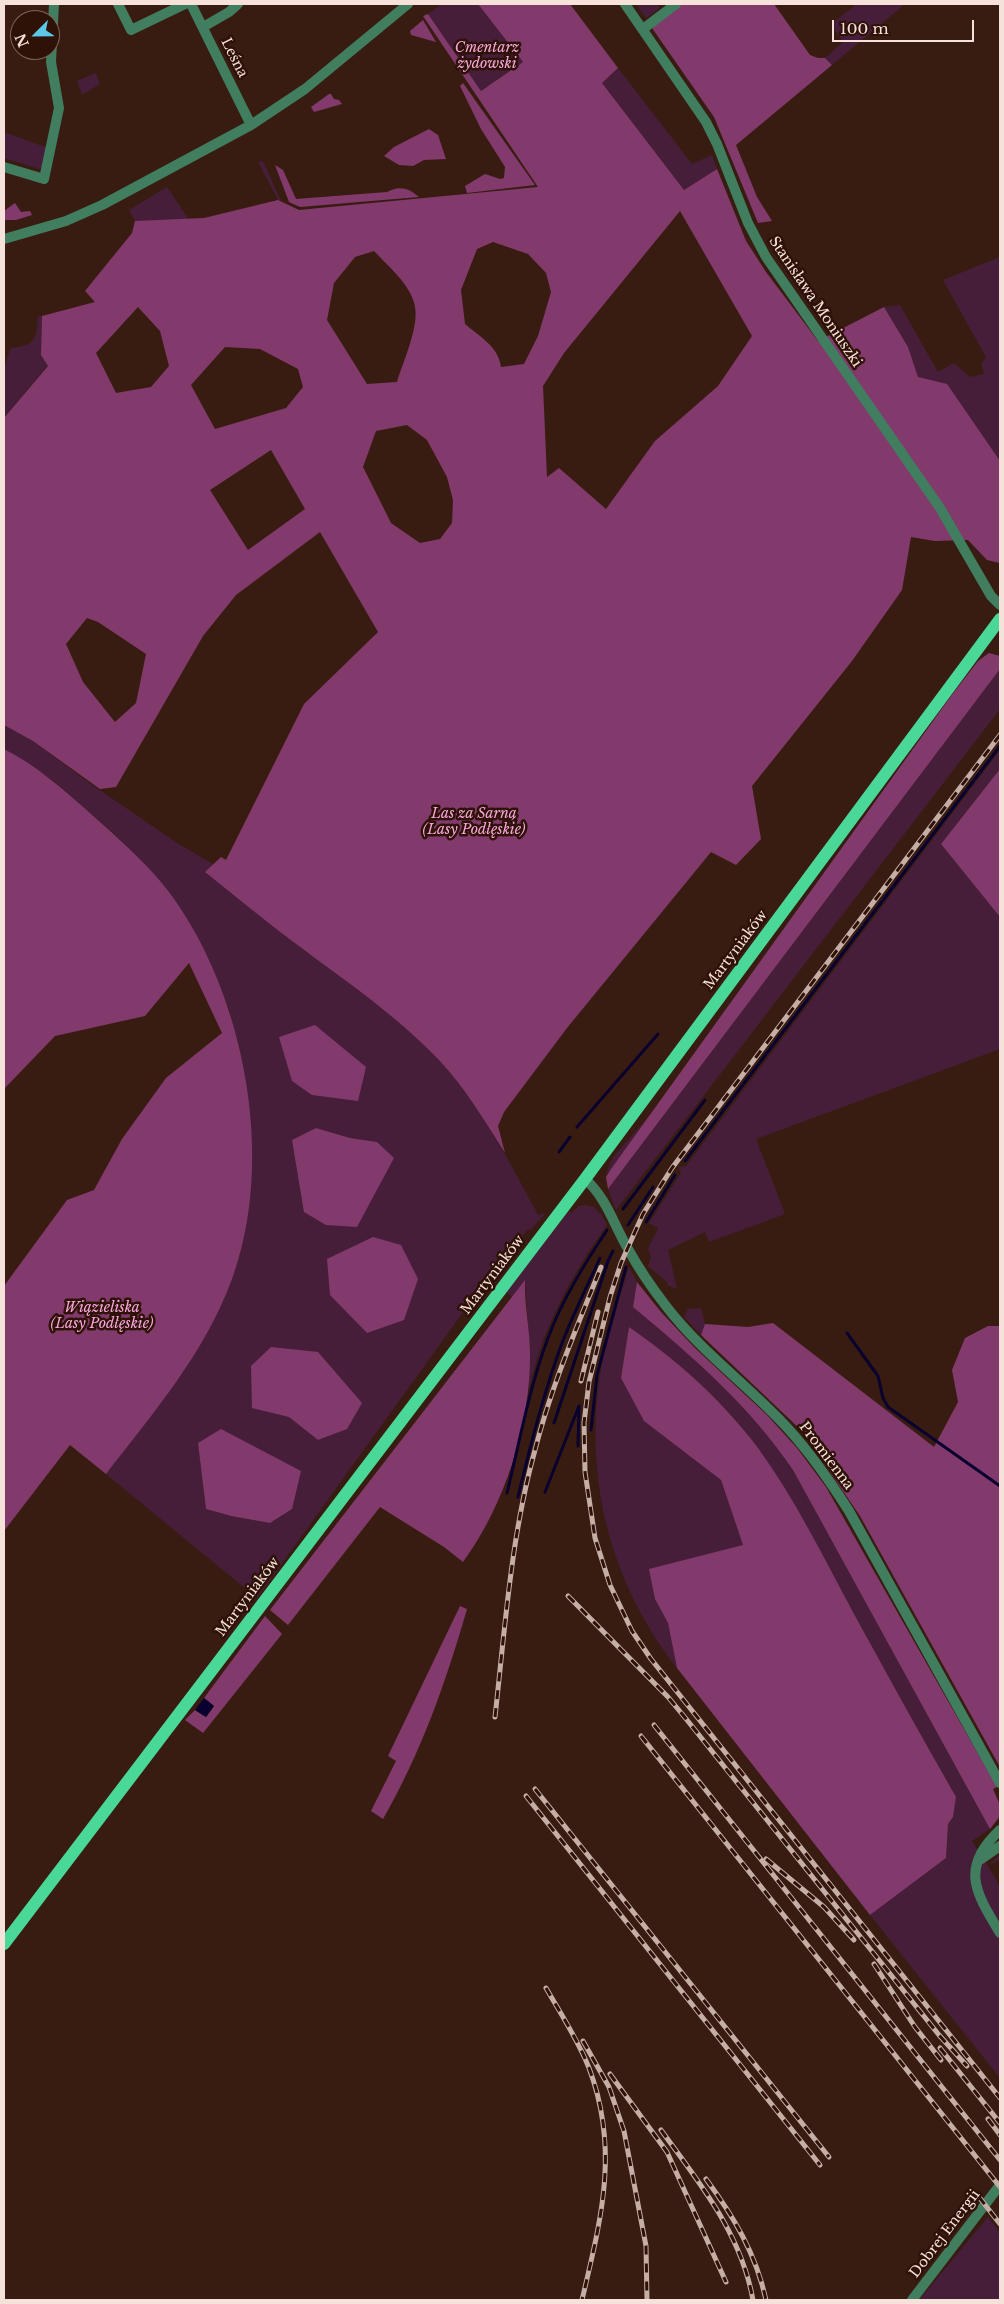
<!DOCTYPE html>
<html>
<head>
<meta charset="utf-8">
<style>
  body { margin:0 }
  #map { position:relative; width:1004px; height:2304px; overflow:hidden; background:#391c11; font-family:"Libre Baskerville",serif }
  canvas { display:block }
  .frame { position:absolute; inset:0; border:5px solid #f7e2db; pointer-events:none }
  .north { position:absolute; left:10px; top:10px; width:50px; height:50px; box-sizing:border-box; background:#2e1208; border:1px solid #7e655c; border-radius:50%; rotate:247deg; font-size:14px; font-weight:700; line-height:20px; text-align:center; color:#f7e2db }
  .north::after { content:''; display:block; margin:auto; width:18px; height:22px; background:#5cc7e7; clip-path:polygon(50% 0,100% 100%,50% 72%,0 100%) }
  .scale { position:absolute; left:832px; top:20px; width:142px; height:22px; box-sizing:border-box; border:2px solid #f7e2db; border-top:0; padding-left:6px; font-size:15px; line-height:18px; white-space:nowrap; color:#f7e2db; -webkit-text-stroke:4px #2e1208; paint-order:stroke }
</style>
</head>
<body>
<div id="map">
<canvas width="1004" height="2304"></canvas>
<div class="frame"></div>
<div class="north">N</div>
<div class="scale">100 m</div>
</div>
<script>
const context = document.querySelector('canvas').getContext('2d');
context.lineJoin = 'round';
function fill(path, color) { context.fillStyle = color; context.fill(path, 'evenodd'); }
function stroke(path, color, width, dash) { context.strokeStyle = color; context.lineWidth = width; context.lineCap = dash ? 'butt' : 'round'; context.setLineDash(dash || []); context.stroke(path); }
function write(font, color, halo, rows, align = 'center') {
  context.font = font + ' "Libre Baskerville",serif'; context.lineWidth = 5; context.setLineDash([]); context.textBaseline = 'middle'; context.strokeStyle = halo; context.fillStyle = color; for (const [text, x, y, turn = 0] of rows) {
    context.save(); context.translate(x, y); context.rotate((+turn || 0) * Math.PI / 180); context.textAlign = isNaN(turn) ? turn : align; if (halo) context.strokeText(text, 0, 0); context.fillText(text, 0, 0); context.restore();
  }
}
fill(new Path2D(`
  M442 4H478L523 62 481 91 428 14Z
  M636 4H657L660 8 646 18Z
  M857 4H905L832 65 825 58 843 42 831 24Z
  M618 68 692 164 712 155 717 169 684 190 602 83Z
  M96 73 100 84 82 95 77 81Z
  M4 132 48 148 43 170 4 158Z
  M263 161 281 201 278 200 258 162Z
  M167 187 189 220 135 221 129 210Z
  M1000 257V461L985 441 918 377 908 347 884 307 900 305 938 372 954 363 970 377 985 374 981 365 986 357 943 280Z
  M38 316H42L41 355 48 365 4 418V369L10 349C15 347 21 347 26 345 38 341 37 327 38 316Z
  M1000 669V709L616 1210 608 1189Z
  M4 725 33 741 88 782 177 843 213 864 206 873C238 898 271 925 304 950 352 984 402 1018 441 1062 481 1108 510 1162 538 1215L546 1213 530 1230 528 1229 514 1248 516 1243 505 1254 257 1598 106 1474 184 1370 224 1299 239 1256 244 1235 250 1181V1118L229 1009 209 960 187 919 171 895 120 839 55 782 4 749ZM316 1128 350 1138 377 1142 292 1140ZM289 1417 347 1429 318 1440ZM198 1443 292 1509 270 1523 230 1516 206 1509Z
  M1000 750V769L941 844 1000 917V1049L756 1139 785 1214 709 1242 705 1232 668 1250 677 1289 667 1285 668 1283 648 1266 651 1257 648 1249 658 1228 649 1223 681 1173 679 1168 686 1166 721 1120Z
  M650 1115 611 1169 606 1177 610 1163 614 1156Z
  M585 1205 594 1207 599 1213H601L607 1225C571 1275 542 1329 529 1390L530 1354 525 1281 512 1297 506 1292 569 1211 571 1213 579 1206Z
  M629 1267 637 1282 633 1307C692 1356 750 1406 793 1470L990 1829 972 1841 988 1866 1000 1854V1859L988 1866 1000 1887V2078L870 1915 946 1858 948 1824 953 1817 956 1797C918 1730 881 1663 844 1595 808 1528 773 1458 719 1402 692 1374 661 1350 629 1327L621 1378 644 1421 721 1480 743 1545 654 1587 655 1599 668 1623 677 1668C603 1573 579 1457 607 1340 613 1315 622 1291 629 1267Z
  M701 1308 705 1324 701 1335 684 1317 688 1309Z
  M988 2217 1000 2233V2300H919Z`), '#471e3a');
fill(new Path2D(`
  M478 4H570L618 68 602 83 684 190 717 169 746 241 766 272 818 341 884 307 908 347 918 377 947 384 1000 461V563L987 560 968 540 935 541 911 537 902 590 852 661 752 786 761 839 736 865 711 852 567 1028 504 1112 498 1126 505 1153C485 1121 465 1088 439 1060 395 1014 343 979 292 941 263 919 234 895 205 872L221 857 226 860 304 704 378 632 320 532 236 595 203 636 116 787 100 789 33 741 4 725V418L48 366 41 355 42 316 95 302 85 291 132 233 135 221 204 218 278 200 299 210 538 187 423 16 428 14 481 91 523 62ZM680 211 752 336 718 386 655 441 606 509 559 468 547 477 543 386 564 353ZM493 242 528 254 546 273 551 292 538 336 524 364 501 367C499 347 479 336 465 324L461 290 477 249ZM374 251C388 266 412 286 415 307 419 327 403 362 397 382L367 384 327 320 334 283 355 257ZM138 307 160 331 169 366 151 387 116 393 96 353ZM225 347 260 349 298 369 303 387 286 408 215 429 191 385ZM407 425 427 440 447 477 453 500 452 523 440 539 420 543 391 523 363 467 376 431ZM271 450 305 509 248 550 210 490ZM87 618 98 622 146 654 136 703 115 722 83 682 66 644Z
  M681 4H774L810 55 818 58H825L832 65 736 145 757 197 772 221 758 223 714 117 652 28 653 24Z
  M423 20 436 42 411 35 410 31Z
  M463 83 535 185 467 193 465 186 485 174 500 179 504 178 505 167 481 129 460 86Z
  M329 94H331L334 99 339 100 342 104 314 112 311 107Z
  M429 129 438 135 446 159 424 160 413 166 399 165 384 156 394 147Z
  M275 165 283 170 296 199 387 192C399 185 409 188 419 197L300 207 289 202Z
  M15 203 21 212 30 211 32 215 16 220H4V211Z
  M989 653 1000 656V669L608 1189 606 1177 611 1169 951 696 978 661Z
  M4 749C36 765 64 790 90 813 119 839 149 865 172 896 245 997 276 1160 232 1279 205 1353 153 1413 106 1474L70 1445 4 1531V1286L67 1200 94 1190 122 1139 166 1078 222 1033 189 963 145 1016 55 1036 4 1089Z
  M1000 769V917L941 844Z
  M315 1025 366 1067 358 1101 312 1095 292 1081 279 1037Z
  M316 1128 350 1138 377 1142 394 1158 357 1227 326 1225 304 1212 292 1140Z
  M373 1237 401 1245 418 1279 404 1320 367 1333 330 1295 327 1259Z
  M525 1280C524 1304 530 1329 530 1353 531 1423 505 1505 463 1562L444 1547 380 1507 288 1625 270 1610Z
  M637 1282 661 1312 695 1348 767 1415 797 1448 826 1487 997 1787 993 1789 1000 1805V1816L990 1829 793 1470C750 1406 692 1356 633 1307Z
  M773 1323 934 1447 958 1402 952 1370 965 1338 988 1326H1000V1767L860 1516 801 1430 701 1335 705 1324 748 1327Z
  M629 1327C678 1361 722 1400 758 1448 795 1499 823 1556 853 1612 887 1674 921 1736 956 1797L953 1817 948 1824 946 1858 870 1915 677 1668 668 1623 655 1599 649 1569 743 1545 721 1480 644 1421 621 1378Z
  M271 1347 318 1352 362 1403 347 1429 318 1440 289 1417 252 1408 251 1366Z
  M221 1429 301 1471 292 1509 270 1523 231 1516 206 1509 198 1443Z
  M460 1606 467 1609C446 1682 421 1753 383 1819L371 1811 396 1761 388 1756Z
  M265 1616 282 1634 203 1733 185 1720 195 1710 206 1717 214 1706 204 1698Z`), '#823a6d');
fill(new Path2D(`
  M204 1698 214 1706 206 1717 195 1710Z`), '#090030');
stroke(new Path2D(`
  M577 1127 658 1034
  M559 1152 570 1137
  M685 1161 1000 746
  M623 1209 705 1100
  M646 1222 675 1175
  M628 1225 653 1187
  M847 1333 878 1376 883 1398 888 1407 1000 1486
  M554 1423 608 1261 613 1251
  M591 1430 597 1375 626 1267
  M545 1492 579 1406 578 1446
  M507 1493C521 1436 531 1377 554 1323 568 1290 587 1260 607 1230
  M518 1497C530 1446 543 1395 561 1346 572 1316 587 1287 600 1258`), '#090030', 3);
stroke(new Path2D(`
  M118 4 131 30 185 4
  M191 4 251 125
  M625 4 706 122 717 144 748 223 766 257 940 508 991 596 1000 605
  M203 27 229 12 238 4
  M643 29 676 4
  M4 167 44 179 59 108 51 62 54 4
  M4 239 66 221 102 205 251 125 305 89 408 4
  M585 1179C606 1197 614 1225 628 1249 639 1269 652 1288 666 1306 698 1348 741 1380 778 1418 806 1446 828 1478 849 1511L1000 1783
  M1000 1830C959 1868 976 1893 1000 1933
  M981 1859 1000 1846
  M912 2300 1000 2185`), '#417e5f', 10);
stroke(new Path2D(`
  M4 1944 585 1179 1000 619`), '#4ad899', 12);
const rail = new Path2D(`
  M1000 735 672 1168 643 1214 621 1263 610 1297 589 1382 584 1423 585 1472 595 1538 610 1585 632 1631 651 1659 1000 2098
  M581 1381 598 1312
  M568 1596 668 1697 687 1720 939 2035 967 2066
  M495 1717C505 1628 511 1536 535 1450 551 1387 577 1327 601 1267
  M654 1725 1000 2160
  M641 1736 1000 2187
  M535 1789 829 2157
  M526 1796 820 2165
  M766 1859 824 1907 854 1940
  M874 1964 915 2027 941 2060
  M546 1988C561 2014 578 2040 589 2068 620 2150 601 2219 582 2300
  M583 2041 609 2087 624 2131 646 2246 647 2300
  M940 2048 1000 2123
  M610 2074 667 2152 726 2282
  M988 2119 1000 2135
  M661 2130C700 2184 741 2233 753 2300
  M706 2179C734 2217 756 2254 766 2300
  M979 2197 1000 2224`);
stroke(rail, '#c5aea6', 5);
stroke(rail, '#2e1208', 3, [9]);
write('italic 14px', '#faa7de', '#2e1208', [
  ["Cmentarz",487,48],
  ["żydowski",487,64],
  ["Las za Sarną",474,814],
  ["(Lasy Podłęskie)",474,830],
  ["Wiązieliska",102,1308],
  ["(Lasy Podłęskie)",102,1324]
]);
write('14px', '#f7e2db', '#2e1208', [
  ["Leśna",234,58,63],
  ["Stanisława Moniuszki",815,302,56],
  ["Martyniaków",736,950,-53],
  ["Martyniaków",493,1275,-53],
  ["Promienna",826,1456,53],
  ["Martyniaków",248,1597,-53],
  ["Dobrej Energii",945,2234,-53]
]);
</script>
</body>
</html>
